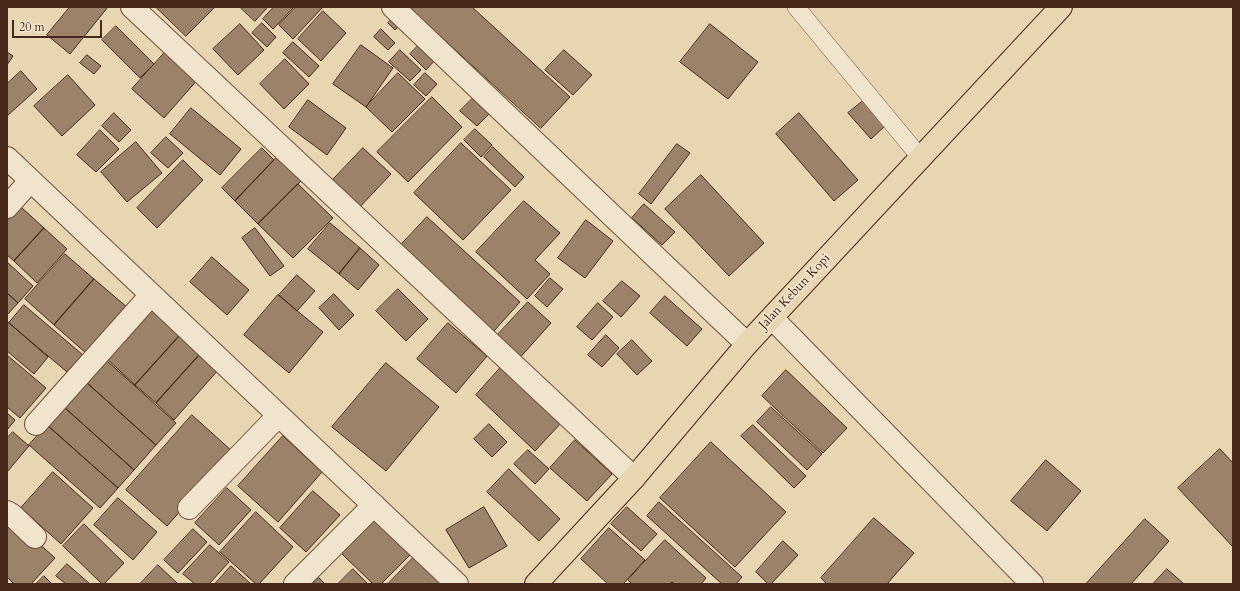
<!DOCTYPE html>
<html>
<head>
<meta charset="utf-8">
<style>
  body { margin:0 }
  #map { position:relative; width:1240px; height:591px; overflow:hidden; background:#e8d5b1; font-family:Cardo,serif }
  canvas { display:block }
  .frame { position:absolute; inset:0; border:8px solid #48281a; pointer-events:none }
  .scale { position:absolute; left:12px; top:20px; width:90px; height:18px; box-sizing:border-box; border:2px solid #48281a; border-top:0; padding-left:5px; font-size:12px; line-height:14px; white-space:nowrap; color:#48281a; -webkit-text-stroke:3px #f0e4cc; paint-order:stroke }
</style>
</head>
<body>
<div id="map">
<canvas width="1240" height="591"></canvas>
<div class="frame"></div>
<div class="scale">20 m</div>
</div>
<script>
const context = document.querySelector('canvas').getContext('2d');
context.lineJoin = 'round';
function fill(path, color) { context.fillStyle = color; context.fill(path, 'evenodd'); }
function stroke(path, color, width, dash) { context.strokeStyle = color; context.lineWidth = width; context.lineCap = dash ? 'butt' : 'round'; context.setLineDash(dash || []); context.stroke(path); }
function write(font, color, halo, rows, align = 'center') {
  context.font = font + ' Cardo,serif'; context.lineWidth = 3.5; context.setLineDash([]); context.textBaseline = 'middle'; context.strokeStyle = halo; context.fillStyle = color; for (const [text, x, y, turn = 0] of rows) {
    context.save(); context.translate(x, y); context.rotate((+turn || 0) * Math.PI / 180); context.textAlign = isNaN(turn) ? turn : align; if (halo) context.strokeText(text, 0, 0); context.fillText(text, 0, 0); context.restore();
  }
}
const building = new Path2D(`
  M70 7H108L70 54 47 35Z
  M156 7H215L186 36Z
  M240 7H268L255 21Z
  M274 7H294L273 29 263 19Z
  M296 7H323L293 39 279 25Z
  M409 7H472L570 97 541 128Z
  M323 11 346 33 321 61 298 39Z
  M392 19 399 26 395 30 388 23Z
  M262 23 276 37 267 47 252 33Z
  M240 24 264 50 238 75 213 49Z
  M710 24 758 62 728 99 680 62Z
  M116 26 154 64 140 78 102 40Z
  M381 29 395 43 388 50 374 37Z
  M293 42 319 66 309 77 283 53Z
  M361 45 393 68 366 107 333 84Z
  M419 45 435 60 426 70 410 54Z
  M167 50 199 78 164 118 132 89Z
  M400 50 421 70 410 81 389 62Z
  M564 50 592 75 573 95 545 70Z
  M7 52 13 56 7 65Z
  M87 55 101 66 94 74 80 63Z
  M285 59 309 84 284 109 260 84Z
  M21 71 37 89 7 116V84Z
  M398 73 425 99 392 132 366 107Z
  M425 73 437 84 426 96 414 85Z
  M68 75 95 105 62 136 34 106Z
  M432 97 462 127 408 182 377 152Z
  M474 97 490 113 477 126 460 111Z
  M308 100 346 128 327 155 289 127Z
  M863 101 885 126 871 139 848 113Z
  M191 108 241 149 220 175 170 134Z
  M114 113 131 130 119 142 102 126Z
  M799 113 858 180 834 201 776 134Z
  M475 129 492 145 481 157 464 140Z
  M100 130 119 149 96 172 77 155Z
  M166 137 183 153 168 168 151 153Z
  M136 142 162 173 127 202 101 172Z
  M461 143 511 190 463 240 414 193Z
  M677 144 690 153 651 204 639 194Z
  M493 147 524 177 515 187 484 157Z
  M262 148 274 160 235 201 222 188Z
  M363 148 391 174 356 211 328 185Z
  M278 156 302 180 258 224 235 201Z
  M183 160 203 180 157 228 137 208Z
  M701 175 764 243 729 276 665 209Z
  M298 184 333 218 293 258 258 224Z
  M524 201 560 233 535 260 550 274 527 299 476 252Z
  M644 204 675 232 662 245 632 218Z
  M21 207 44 228 14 261 7 255V221Z
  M427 217 520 302 493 332 399 247Z
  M586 220 613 241 585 278 558 258Z
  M330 223 360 248 339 274 308 249Z
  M44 228 67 249 37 283 14 261Z
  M255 228 284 266 270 276 242 238Z
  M360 248 379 265 358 290 339 274Z
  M65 254 94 279 54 325 25 299Z
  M212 257 249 290 227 315 190 282Z
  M7 262 33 286 18 303 7 293Z
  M297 275 315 291 297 311 279 295Z
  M550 278 563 289 547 307 535 296Z
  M94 279 128 308 87 354 54 325Z
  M622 281 640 296 621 317 603 301Z
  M398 289 428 319 406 341 376 311Z
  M7 293 18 303 7 315Z
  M334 294 354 315 339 330 319 308Z
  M278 295 323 332 289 373 244 335Z
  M665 296 702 329 687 346 650 313Z
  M528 302 551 323 516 362 492 341Z
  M598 303 613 317 592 340 577 327Z
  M24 305 83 355 67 372 9 323Z
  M150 307 181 334 135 385 105 357Z
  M8 322 48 357 34 374 7 351Z
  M448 323 487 356 456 393 417 359Z
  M181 334 201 353 156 403 135 385Z
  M606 335 619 348 602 367 588 355Z
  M632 340 652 361 637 375 617 354Z
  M201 353 219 369 174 420 156 403Z
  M7 355 46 388 20 418 7 407Z
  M106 360 176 423 156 445 86 382Z
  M386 363 439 407 386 471 332 427Z
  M503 365 562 422 535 451 476 395Z
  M786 370 847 428 823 453 762 396Z
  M86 382 156 445 134 470 64 407Z
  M64 407 134 470 118 488 47 425Z
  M771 407 822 454 807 470 757 422Z
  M7 413 15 420 7 430Z
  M192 415 233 452 167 526 126 490Z
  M489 424 507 442 492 457 474 439Z
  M47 425 118 488 100 508 29 445Z
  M753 425 806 476 794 488 741 436Z
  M13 432 29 446 7 472V438Z
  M283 436 322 472 278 522 238 486Z
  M575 440 612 474 587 501 550 468Z
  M711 442 786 512 735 567 660 498Z
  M1220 449 1233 463V547L1178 488Z
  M528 450 549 469 535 484 514 464Z
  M1046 460 1081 491 1047 531 1011 501Z
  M509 469 560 519 539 541 487 492Z
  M53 472 93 508 61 544 21 508Z
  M227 488 251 510 219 545 195 523Z
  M313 491 340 515 306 552 280 528Z
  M118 498 157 532 133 560 94 525Z
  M659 502 742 577 736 584H722L647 516Z
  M484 507 507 546 469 568 446 530Z
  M627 507 657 534 641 551 611 524Z
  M256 512 293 547 259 584H256L220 552Z
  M376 514 414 551 381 584H373L339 551Z
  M7 515 55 558 31 584H14L7 577Z
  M874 518 914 553 887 584H827L821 578Z
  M1145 519 1169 541 1131 584H1086Z
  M84 524 124 563 104 584H102L63 546Z
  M609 528 645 560 623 584H608L581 559Z
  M193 529 207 542 178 573 164 560Z
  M665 540 706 578 701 584H674L672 582 670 584H632L628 580Z
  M783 541 798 555 771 584H768L756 572Z
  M210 545 229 562 209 584H195L183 574Z
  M413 558 441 584H388Z
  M67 564 90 584H66L56 576Z
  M158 565 178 584H140Z
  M231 566 251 584H215Z
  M353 569 368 584H338Z
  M1167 569 1184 584H1153Z
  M44 576 52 584H36Z
  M319 578 325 584H313Z`);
fill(building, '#9b8269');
stroke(building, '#48281a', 1);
const lane = new Path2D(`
  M796 7 920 157`);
const street = new Path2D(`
  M132 7 634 478
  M393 7 747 344
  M7 158 457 584
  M7 207 30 181
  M772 318 1032 584
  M36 424 151 295
  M189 508 278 416
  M7 512 12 515 35 537
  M295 584 374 505`);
const primary = new Path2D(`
  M536 584 634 478 747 344 1061 7`);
stroke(lane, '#705340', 18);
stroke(street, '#705340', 24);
stroke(primary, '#48281a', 24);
stroke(lane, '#f0e4cc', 17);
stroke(street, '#f0e4cc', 22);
stroke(primary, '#e8d5b1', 22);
write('13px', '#48281a', '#f0e4cc', [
  ["Jalan Kebun Kopi",795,292,-47]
]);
</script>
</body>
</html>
